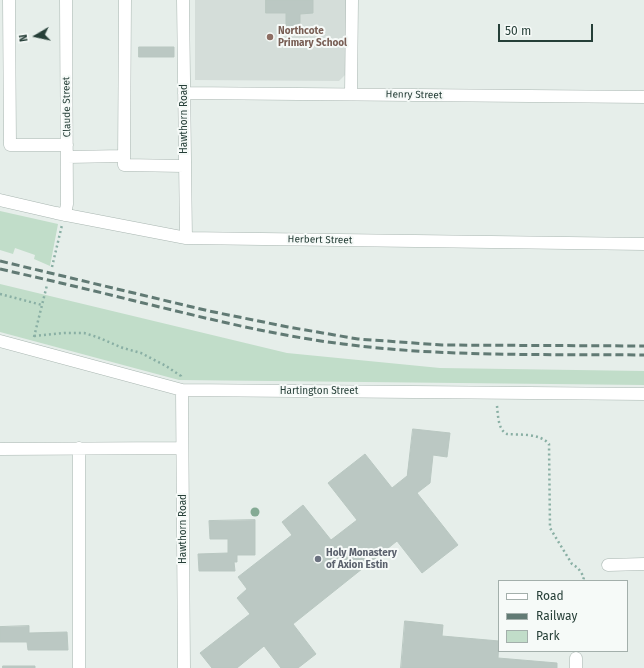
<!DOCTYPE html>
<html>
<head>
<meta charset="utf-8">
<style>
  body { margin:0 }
  #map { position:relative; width:644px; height:668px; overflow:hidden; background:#e6eeea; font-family:"Fira Sans",sans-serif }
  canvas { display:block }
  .legend { position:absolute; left:498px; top:580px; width:130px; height:72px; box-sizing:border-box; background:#f6faf8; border:1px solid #a3afab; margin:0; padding:5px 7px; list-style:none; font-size:12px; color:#263f38 }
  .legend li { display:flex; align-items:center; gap:8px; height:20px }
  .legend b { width:20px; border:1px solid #a3afab }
  .north { position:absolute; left:16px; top:16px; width:40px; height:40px; -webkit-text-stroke:3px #f6faf8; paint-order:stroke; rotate:261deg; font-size:11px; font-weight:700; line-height:16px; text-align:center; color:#263f38 }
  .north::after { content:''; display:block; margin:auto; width:14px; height:18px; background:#263f38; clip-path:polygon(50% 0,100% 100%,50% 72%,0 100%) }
  .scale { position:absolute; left:498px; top:24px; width:95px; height:18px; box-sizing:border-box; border:2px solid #263f38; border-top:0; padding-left:5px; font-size:12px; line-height:14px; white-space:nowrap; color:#263f38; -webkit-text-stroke:3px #f6faf8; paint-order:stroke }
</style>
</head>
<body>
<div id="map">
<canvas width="644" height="668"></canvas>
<ul class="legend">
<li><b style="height:5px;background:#fff"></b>Road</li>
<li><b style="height:5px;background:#617a74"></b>Railway</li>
<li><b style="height:11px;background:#c1ddc9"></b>Park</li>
</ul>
<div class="north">N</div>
<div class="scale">50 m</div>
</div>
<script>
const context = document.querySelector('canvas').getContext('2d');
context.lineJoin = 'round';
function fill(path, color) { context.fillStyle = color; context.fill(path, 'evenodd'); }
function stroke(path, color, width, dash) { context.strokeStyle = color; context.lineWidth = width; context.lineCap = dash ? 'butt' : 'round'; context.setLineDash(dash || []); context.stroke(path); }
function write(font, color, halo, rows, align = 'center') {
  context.font = font + ' "Fira Sans",sans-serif'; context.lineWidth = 4; context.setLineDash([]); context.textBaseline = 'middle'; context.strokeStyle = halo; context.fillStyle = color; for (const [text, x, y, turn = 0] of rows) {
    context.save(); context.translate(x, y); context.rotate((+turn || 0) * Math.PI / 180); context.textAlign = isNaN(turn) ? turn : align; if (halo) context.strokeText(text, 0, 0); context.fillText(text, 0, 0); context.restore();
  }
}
fill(new Path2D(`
  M195 0H346V74L339 81 195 80Z`), '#d4ddd9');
fill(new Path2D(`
  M0 211 58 224 50 266 34 259 35 255 15 248 13 254 0 250Z
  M0 284 287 353 440 368 644 371V385L179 380 0 332Z`), '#c1ddc9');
const building = new Path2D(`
  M266 0H313V13L300 14V32H286V13H266Z
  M139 47H174V57H139Z
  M413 429 450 433 447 457 433 455 430 483 417 493 458 545 422 573 397 541 293 624 316 654 298 668H281L264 646 237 668H212L200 653 250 614 237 598 247 589 238 577 292 535 282 522 303 505 331 540 357 520 328 483 365 454 392 488 407 476Z
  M255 520V555H237V562H234L235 571H199L198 554 228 553V539H210L209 521Z
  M405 621 443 625 442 636 499 641 498 658 557 663V668H401Z
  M29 626V633L67 632 68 650H28L27 642H0V627Z
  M3 666H35V668H3Z`);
fill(building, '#bbc8c3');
stroke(building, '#b9c7c1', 1);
const minor = new Path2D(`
  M9 0 10 145H67
  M125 0 124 165 184 166
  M183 0 186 238
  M184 93 644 97
  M351 94 352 0
  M67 157 124 156
  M0 200 56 213 186 238 644 244
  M65 215 67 204 66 0
  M0 341 182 390 644 394
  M182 390 184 668
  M0 449 182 448
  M608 565 644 564
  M576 658V668
  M79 668V448`);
stroke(minor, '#a9b6b1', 13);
stroke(new Path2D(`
  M52 267 62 225
  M0 294 42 305
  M34 336 64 333H84L97 337 123 348 141 353 166 366 181 376V377
  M34 337 47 285
  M497 406C498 415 498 430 507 434 520 435 540 433 549 444L550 528 572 564 578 568 584 577 583 581`), '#89afa4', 2.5, [2, 3]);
stroke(minor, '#fff', 12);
stroke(new Path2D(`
  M0 261 209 311 288 327 358 339 442 345 644 346
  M0 269C44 279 87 289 131 300 201 317 271 335 343 344 442 357 544 354 644 355`), '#617a74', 3, [8, 4]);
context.fillStyle = '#84aa94';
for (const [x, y] of [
  [255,512]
]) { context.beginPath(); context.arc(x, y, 4.5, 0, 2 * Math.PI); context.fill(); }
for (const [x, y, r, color] of [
  [270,37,4,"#8d6e63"],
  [318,559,4,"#6b7280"]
]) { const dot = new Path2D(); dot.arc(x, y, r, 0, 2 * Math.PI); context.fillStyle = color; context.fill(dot); stroke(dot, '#f6faf8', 1.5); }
write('bold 10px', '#785e54', '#f6faf8', [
  ["Northcote",278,31],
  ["Primary School",278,43]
], 'left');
write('10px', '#263f38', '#f6faf8', [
  ["Henry Street",414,95,1],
  ["Claude Street",67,107,-91],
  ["Hawthorn Road",184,119,-90],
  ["Herbert Street",320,240,1],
  ["Hartington Street",319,391],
  ["Hawthorn Road",183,529,-90]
]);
write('bold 10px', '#5b616d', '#f6faf8', [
  ["Holy Monastery",326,553],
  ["of Axion Estin",326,565]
], 'left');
</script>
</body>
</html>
